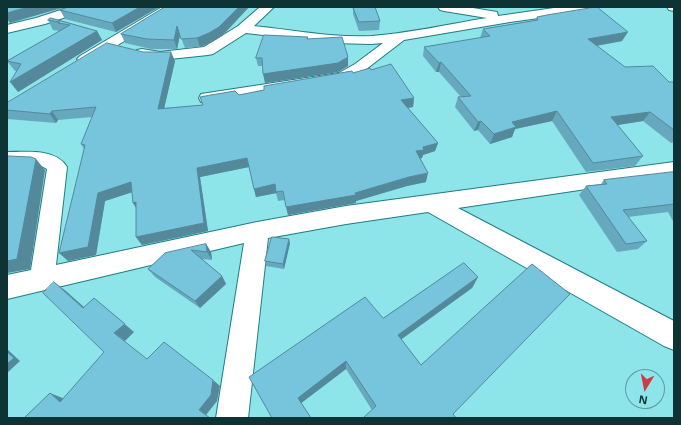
<!DOCTYPE html>
<html>
<head>
<meta charset="utf-8">
<style>
  body { margin:0 }
  #map { position:relative; width:681px; height:425px; overflow:hidden; background:#8de4e9; font-family:"Open Sans",sans-serif }
  canvas { display:block }
  .frame { position:absolute; inset:0; border:8px solid #0d3335; pointer-events:none }
  .north { position:absolute; left:625px; top:369px; width:40px; height:40px; box-sizing:border-box; background:#8de4e9; border:1px solid #5a9da1; border-radius:50%; rotate:190deg; font-size:11px; font-weight:700; line-height:16px; text-align:center; color:#0d3335 }
  .north::after { content:''; display:block; margin:auto; width:14px; height:18px; background:#cc3c48; clip-path:polygon(50% 0,100% 100%,50% 72%,0 100%) }
</style>
</head>
<body>
<div id="map">
<canvas width="681" height="425"></canvas>
<div class="frame"></div>
<div class="north">N</div>
</div>
<script>
const context = document.querySelector('canvas').getContext('2d');
context.lineJoin = 'round';
function stroke(path, color, width, dash) { context.strokeStyle = color; context.lineWidth = width; context.lineCap = dash ? 'butt' : 'round'; context.setLineDash(dash || []); context.stroke(path); }
function fill(path, color) { context.fillStyle = color; context.fill(path, 'evenodd'); }
const minor = new Path2D(`
  M70 7H89L87 10 45 24 7 33V25L36 18Z
  M162 7H177L175 10 90 62 85 64 80 62 77 59 80 56Z
  M260 7H274L254 26C293 30 333 38 372 36 411 33 449 24 487 18L444 11 440 10 438 7H467L497 12 498 16 561 7H595L593 10 589 11 510 22 404 40 365 70 349 80 207 103 201 102 199 98 201 94 339 73 355 64 383 43 371 44 332 43 246 33 213 54 208 55 160 60 137 56 135 53 137 50 142 49 160 52 204 47 238 26Z
  M667 7H674V11L669 10Z
  M7 152C26 152 56 148 67 167L56 265 257 222 346 206 674 162V176L458 208 674 321V350L664 346 428 212 346 224 268 238 248 418H216L244 243 7 299V275L31 270 47 169C36 162 20 166 7 166Z`);
stroke(minor, '#1e7e83', 2);
fill(minor, '#fff');
fill(new Path2D(`
  M159 7 116 32 65 19 60 10Z
  M165 7H249L222 36 212 42 200 47 185 48 180 35 177 49H151L125 43 121 34Z
  M353 7H375L380 21 379 30 359 31 353 14Z
  M537 17 622 41 597 46 625 67 669 82H674V142L671 143 643 121 617 125 643 156 635 166 586 172 552 121 515 129 512 137 490 144 478 130 474 131 455 107 458 97H461L439 72H436L423 56 424 47 480 38 483 29 536 20Z
  M51 18 97 31 102 40 18 92 17 71H15L7 61 60 31 53 30 48 20Z
  M308 37V39L348 66 338 72 265 83 263 66H258L256 58Z
  M175 61 164 108 203 105 239 95 353 73 371 70 414 98 413 107 408 108 438 143 435 151 423 155 422 158 420 159 426 182 407 186 356 201V203L288 215 285 200 278 201 276 193 256 197 249 167 200 177 208 231 142 245 136 237V207L133 203 132 192 105 201 96 255 68 261 84 149 81 144 92 117 58 120 56 123 7 119V103Z
  M674 172V223L668 212 628 217 647 241 638 249 617 252 579 195 586 186 601 184 604 180Z
  M290 243 284 269 266 266 265 261Z
  M206 244 211 252 212 260 202 259 222 276 226 284 200 308 155 277 148 269Z
  M478 277 472 288 401 339 421 365 372 410 346 369 301 403 272 418 383 318Z`), '#66a9be');
fill(new Path2D(`
  M28 7H65L10 23 7 19V13Z
  M140 7H159L116 32 112 23Z
  M239 7H249L222 36 212 42 200 47 197 38Z
  M177 26 180 35 177 49 174 40Z
  M97 31 102 40 18 92 10 82Z
  M628 32 622 41 583 48 588 39Z
  M171 52 175 61 162 118 158 109Z
  M348 57V66L338 72 265 83 263 74Z
  M441 62 439 72H436L439 63Z
  M414 98 413 107 400 109 401 100Z
  M52 111 58 120 56 123 50 114Z
  M557 111 552 121 515 129 512 137 490 144 494 134 512 122Z
  M650 112 643 121 605 127 611 117Z
  M481 121 478 130 474 131 478 122Z
  M438 143 435 151 423 155 422 158 414 160 416 151 423 147Z
  M247 158 249 167 200 177 208 231 142 245 136 237 197 168Z
  M36 159 45 170 30 269 7 273V261Z
  M428 173 426 182 407 186 356 201V203L288 215 286 207 355 193 409 177Z
  M131 182 136 191 105 201 96 255 68 261 59 253 98 193Z
  M275 184 277 193 256 197 254 189Z
  M136 202 138 211 133 203Z
  M289 239 290 243 284 269 283 264Z
  M206 244 211 252 212 260 207 252Z
  M222 276 226 284 200 308 195 301Z
  M478 277 472 288 395 344 398 335Z
  M54 282 66 291 94 316 83 308Z
  M94 298 134 332 125 341 114 333Z
  M7 349 20 361 7 373Z
  M346 361V369L300 404 298 398Z
  M213 380 220 386 217 401 206 415 199 410Z
  M50 393 65 399 60 402Z`), '#53899b');
const building = new Path2D(`
  M7 7H28L7 13Z
  M69 7H140L112 23 60 10Z
  M165 7H239L219 27 209 33 197 38 181 39 177 26 174 40 147 39 121 34Z
  M353 7H375L380 21 359 22Z
  M597 7 628 32 588 39 625 67 653 66 669 82H674V130L650 112 611 117 643 156 593 163 557 111 512 122 516 127 494 134 481 121 478 122 458 97 471 96 441 62 439 63 424 47 490 36 483 29 538 20 537 17 547 15Z
  M51 18 97 31 10 82 21 64 7 61 70 25 58 23 60 22 48 20Z
  M264 35 308 37 307 39 342 37 348 57 338 63 263 74 262 58H256Z
  M107 43 143 52H171L158 109 203 105 200 97 211 95 235 91 239 95 264 90V86L352 71 353 73 370 68 371 70 391 64 414 98 401 100 438 143 423 147 424 150 416 151 428 173 409 177 355 193 356 195 286 207 283 191 276 192 275 184 254 189 247 158 197 168 204 223 136 237V202L133 203 131 182 98 193 88 247 59 253 85 145 81 144 96 107 52 111 50 114 7 110V103Z
  M7 156 31 157 36 159 17 259 7 261Z
  M674 172V204L623 210 647 241 626 244 586 186 607 184 604 180Z
  M272 237 289 239 283 264 265 261Z
  M206 244 207 252 191 250 222 276 195 301 148 269 165 253Z
  M464 263 478 277 398 335 421 365 532 264 570 294 453 414 456 418H363L376 406 346 361 298 398 311 418H272L249 377 365 297 383 318Z
  M54 282 83 308 94 298 125 324 114 333 147 359 164 342 213 380 211 395 199 410 210 418H24L50 393 60 402 104 352 43 293Z
  M7 352 14 358 7 364Z`);
fill(building, '#77c4dd');
stroke(building, '#53899b', 1);
</script>
</body>
</html>
